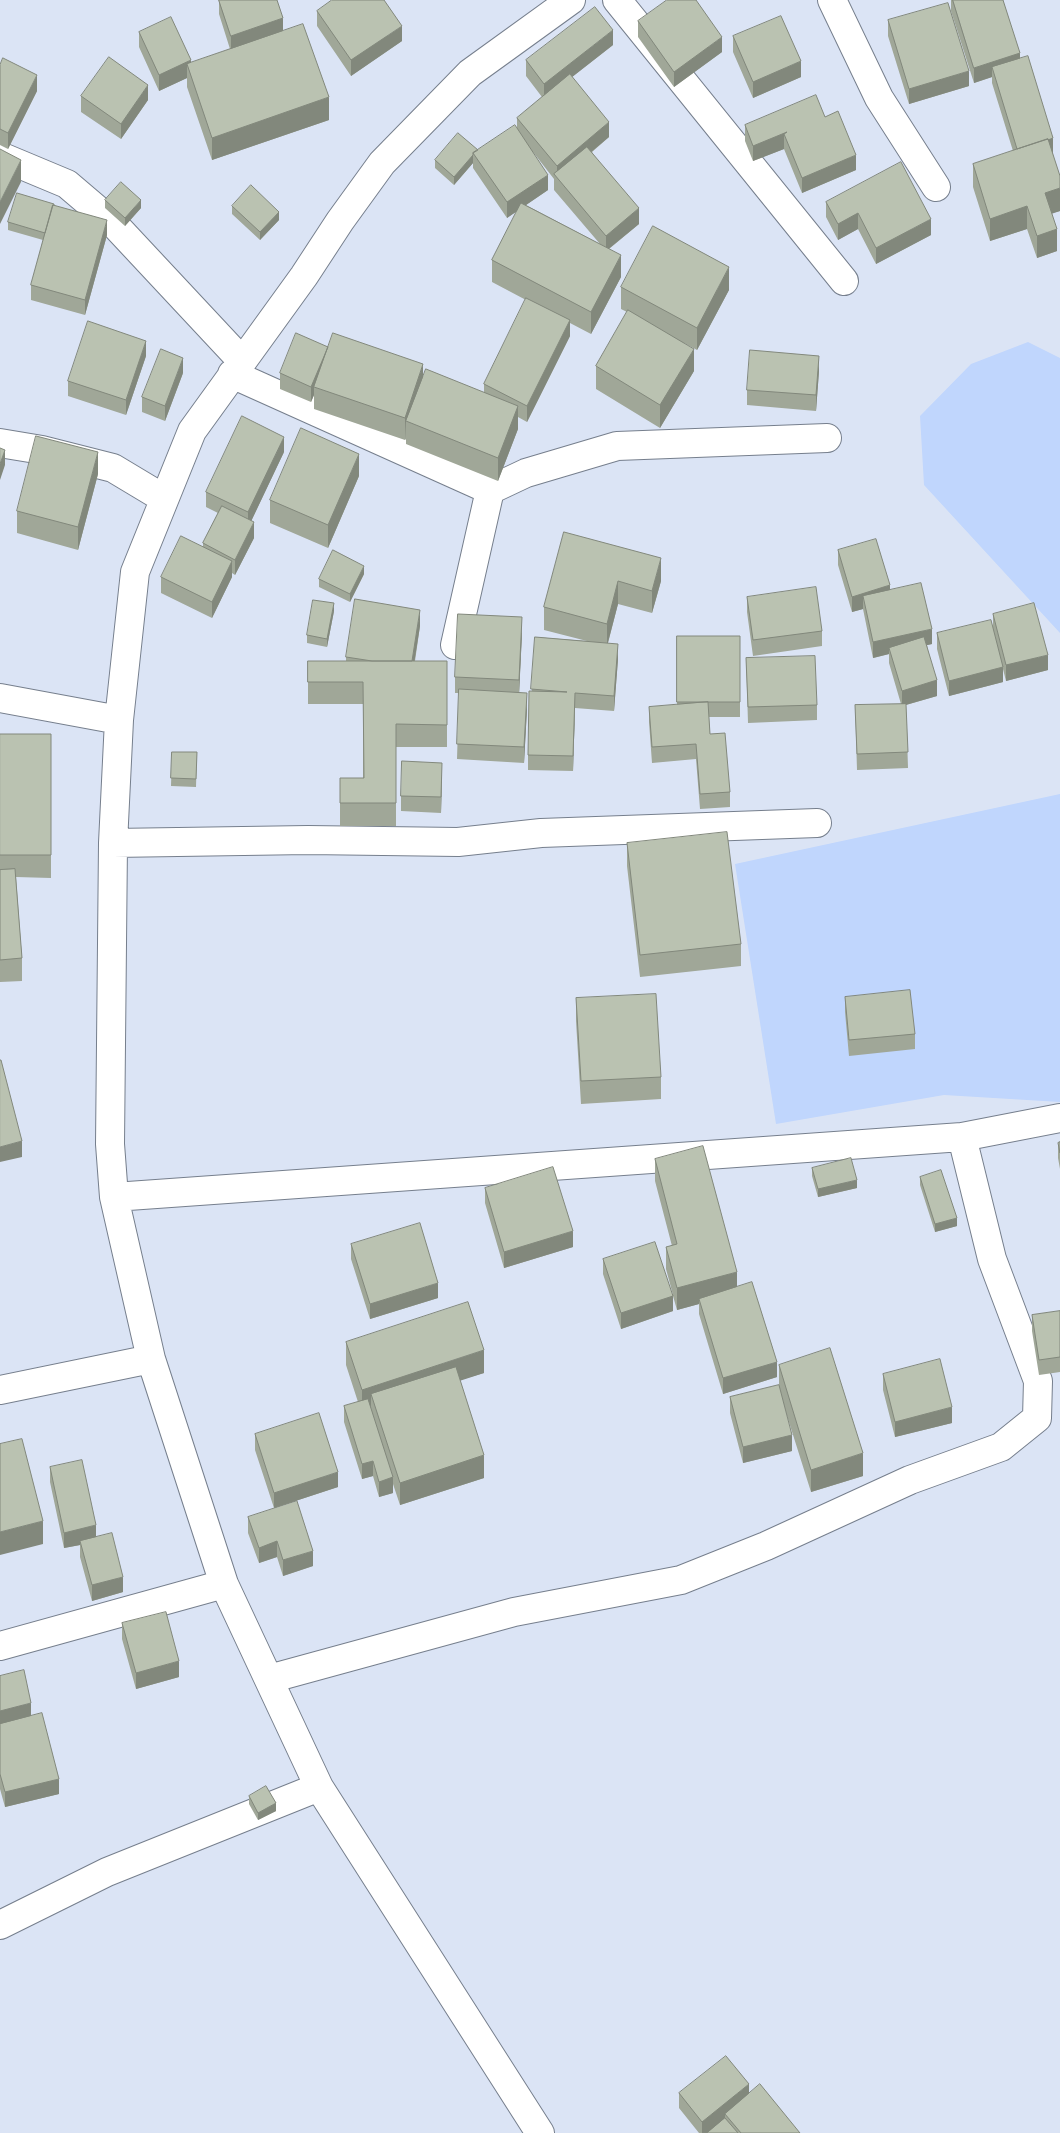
<!DOCTYPE html>
<html>
<head>
<meta charset="utf-8">
<style>
  body { margin:0 }
  canvas { display:block; background:#dbe4f5 }
</style>
</head>
<body>
<canvas width="1060" height="2133"></canvas>
<script>
const context = document.querySelector('canvas').getContext('2d');
context.lineJoin = 'round';
function fill(path, color) { context.fillStyle = color; context.fill(path, 'evenodd'); }
function stroke(path, color, width, dash) { context.strokeStyle = color; context.lineWidth = width; context.lineCap = dash ? 'butt' : 'round'; context.setLineDash(dash || []); context.stroke(path); }
fill(new Path2D(`
  M1028 342 1060 358V633L924 485 920 416 971 364Z
  M1060 794V1102L944 1095 776 1124 735 864Z`), '#c0d6fd');
const minor = new Path2D(`
  M617 0 844 281
  M832 0 879 98 936 187
  M0 156 67 184 114 224 242 361
  M232 374 490 490 526 473 617 446 827 438
  M0 443 42 450 113 468 163 498
  M455 645 490 490
  M0 698 119 720
  M113 843 308 840 458 842 541 833 817 823
  M114 1197 962 1137 1060 1118
  M0 1390 151 1359
  M0 1646 224 1584
  M269 1679 514 1612 681 1580 766 1546 910 1480 1001 1447 1037 1418 1038 1381 992 1259 962 1137
  M0 1925 107 1872 319 1787
  M540 2133 319 1787 224 1584 151 1359 114 1197 110 1144 113 843 119 720 135 572 192 431 304 276 340 221 382 163 470 73 571 0`);
stroke(minor, '#767f8d', 30);
stroke(minor, '#fff', 28);
fill(new Path2D(`
  M219 0H277L283 31 329 120 212 160 187 87V78L159 91 139 47V32L191 63 230 49 219 14Z
  M951 0H1003L1020 59 1053 153V154L1060 211 1052 213 1057 251 1037 258 1027 229 990 241 973 187V164L1013 151 992 83V77L974 83 951 11Z
  M317 11 402 41 351 76 317 26Z
  M888 20 969 86 909 104 888 36Z
  M638 21 722 52 674 87 638 37Z
  M733 36 801 77 753 98 733 52Z
  M613 45 572 77 609 137 592 152 639 224 609 249 621 277 591 334 570 323V336L527 422 518 417V429L498 481 406 444V439L405 440 314 409V395L311 402 280 389V373L328 346 423 376 484 393V384L526 300 492 282V260L517 211 507 218 473 168V163L454 185 435 168V160L478 150 517 129V118L542 97 526 76V60ZM533 152 554 179V190L600 244 526 205 548 190Z
  M0 65 37 91 8 149 0 145Z
  M81 96 148 100 121 139 81 112Z
  M825 117 856 170 802 193 784 149 753 161 745 141V125Z
  M105 200 141 208 125 226 105 208Z
  M826 202 931 235 876 264 858 229 838 240 826 217Z
  M54 205 107 235 85 315 31 300V285L43 240 8 230V222Z
  M232 206 279 220 260 240 232 214Z
  M621 287 729 290 697 350 684 343 694 371 660 428 596 389V366L627 312 621 309Z
  M146 356 126 415 68 396V381Z
  M819 371 816 411 747 405V390Z
  M183 373 165 421 142 412V397Z
  M284 452 251 521 254 538 235 575 232 573V577L212 618 161 593V577L203 547V543L218 513 206 507V492Z
  M98 474 78 550 17 533V511Z
  M359 476 328 548 270 523V500Z
  M564 532 661 581 652 613 618 604 608 643 618 659 614 711 575 708 573 771 528 770V755L535 637 587 641 544 630V607Z
  M838 550 890 590 932 644 927 645 937 696 906 705 908 768 857 770 855 705 901 704 889 663V654L873 658 863 609 852 612 838 565Z
  M364 574 350 602 319 587V579Z
  M747 597 822 631V646L753 656 747 612Z
  M334 611 327 647 307 643V635Z
  M993 614 1048 670 1006 681 1003 669V682L949 696 937 649V633L993 627Z
  M420 626 415 661H447V747H396V826H340V778H363V704H308V661H346V657Z
  M522 633 519 693 527 709 524 763 457 759 459 693H455V677Z
  M677 636H740V717H709L710 734 730 792V807L700 809 696 759 652 763 649 722V707L677 705Z
  M746 658 817 705V720L748 723Z
  M0 734H51V878L16 877 22 958V981L0 982Z
  M172 752H197L196 787 171 786Z
  M442 778 441 813 401 811V796Z
  M627 843 741 944V966L640 977 627 866Z
  M845 997 915 1034V1049L849 1056 845 1012Z
  M576 998 661 1077V1099L581 1104 576 1021Z
  M1060 1142V1169L1058 1158V1143Z
  M655 1159 737 1287 777 1377 723 1394 699 1314V1304L677 1310 673 1296V1311L621 1329 603 1274V1259L673 1295 666 1269V1247L672 1246 655 1181Z
  M812 1168 857 1188 818 1197 812 1176Z
  M920 1177 957 1226 935 1232 920 1185Z
  M485 1188 573 1247 504 1268 485 1203Z
  M351 1244 438 1298 370 1319 351 1259Z
  M1060 1311V1372L1039 1375 1032 1331V1315Z
  M346 1342 484 1373 460 1380 484 1478 400 1505 393 1484V1493L379 1497 373 1476 362 1479 344 1422V1406L358 1402 346 1365Z
  M779 1365 863 1476 811 1492 783 1403 792 1451 743 1463 730 1413V1397L779 1385Z
  M883 1374 952 1423 895 1437 883 1390Z
  M255 1434 338 1487 274 1508 255 1450Z
  M50 1467 96 1537 123 1592 92 1601 80 1557V1545L64 1548 50 1482Z
  M248 1517 313 1566 283 1576 277 1557 259 1563 248 1533Z
  M122 1623 179 1677 136 1689 122 1639Z
  M0 1676 31 1716 59 1794 5 1807 0 1789Z
  M249 1796 276 1811 258 1820 249 1804Z
  M679 2093 749 2094 800 2133H699L679 2108Z`), '#a0a798');
fill(new Path2D(`
  M283 18V34L231 51V36Z
  M402 26V41L351 76V60Z
  M613 30V45L544 99V84Z
  M722 37V52L674 87V72Z
  M1020 53V68L992 67V77L974 83V68Z
  M191 60V76L187 64V78L159 91V75Z
  M801 61V77L753 98V82Z
  M969 71V86L909 104V89Z
  M37 75V91L8 149V133Z
  M148 85V100L121 139V124Z
  M329 97V120L212 160V138Z
  M609 122V137L559 179 557 177V166Z
  M787 132 784 134V149L753 161V146Z
  M1053 138V153L1017 165V149Z
  M473 155V163L454 185V177Z
  M856 155V170L802 193V178Z
  M21 160V182L0 224V202Z
  M548 175V190L507 218V202Z
  M1060 188V211L1045 216V193Z
  M141 200V208L125 226V218Z
  M1027 206V229L990 241V219Z
  M639 208V224L606 251V236Z
  M279 212V220L260 240V232Z
  M858 213V229L838 240V224Z
  M931 219V235L876 264V248Z
  M107 220V235L85 315V300Z
  M1057 229V251L1037 258V236Z
  M621 255V277L591 334V312Z
  M729 267V290L697 350V328Z
  M570 320V336L527 422V406Z
  M146 341V356L126 415V400Z
  M328 347 314 387V395L311 402V387Z
  M694 349V371L660 428V405Z
  M819 356V371L816 411V395Z
  M183 358V373L165 421V406Z
  M423 364V386L406 421 405 440V418Z
  M518 406V429L498 481V458Z
  M284 437V452L248 528V512Z
  M5 450V465L0 480V464Z
  M98 452V474L78 550V527Z
  M359 454V476L328 548V525Z
  M254 522V538L235 575V560Z
  M661 558V581L652 613V591Z
  M232 561V577L212 618V602Z
  M364 566V574L350 602V594Z
  M618 581V604L607 646V624Z
  M890 585V601L863 596V609L852 612V597Z
  M334 603V611L327 647V639Z
  M420 610V626L411 683V668Z
  M522 617V633L519 696V680Z
  M932 629V644L891 653 889 648V654L873 658V642Z
  M618 644V659L614 711V696Z
  M1048 655V670L1006 681V665Z
  M1003 667V682L949 696V681Z
  M937 680V696L902 706V691Z
  M527 693V709L524 763V747Z
  M575 693V708L573 771V756Z
  M442 763V778L441 813V797Z
  M22 1141V1157L0 1162V1147Z
  M857 1180V1188L818 1197V1189Z
  M957 1218V1226L935 1232V1224Z
  M573 1231V1247L504 1268V1252Z
  M737 1272V1294L699 1299V1304L677 1310V1288Z
  M438 1283V1298L370 1319V1304Z
  M673 1296V1311L621 1329V1313Z
  M484 1350V1373L376 1408 371 1394V1409L362 1412V1390Z
  M777 1362V1377L723 1394V1378Z
  M952 1407V1423L895 1437V1422Z
  M792 1435V1451L743 1463V1447Z
  M863 1453V1476L811 1492V1470Z
  M484 1455V1478L400 1505V1483Z
  M373 1461V1476L362 1479V1464Z
  M338 1472V1487L274 1508V1493Z
  M393 1477V1493L379 1497V1482Z
  M43 1521V1544L0 1555V1532Z
  M96 1525V1541H80V1545L64 1548V1533Z
  M277 1541V1557L259 1563V1548Z
  M313 1551V1566L283 1576V1560Z
  M123 1577V1592L92 1601V1585Z
  M179 1661V1677L136 1689V1673Z
  M31 1703V1719L0 1726V1711Z
  M59 1779V1794L5 1807V1792Z
  M276 1803V1811L258 1820V1813Z
  M749 2084V2100L725 2114V2119L708 2133H702V2122Z`), '#82887c');
const building = new Path2D(`
  M219 0H277L283 18 231 36Z
  M332 0H384L402 26 351 60 317 11Z
  M667 0H696L722 37 674 72 638 21Z
  M953 0H1003L1020 53 974 68Z
  M948 3 969 71 909 89 888 20Z
  M595 7 613 30 544 84 526 60Z
  M781 16 801 61 753 82 733 36Z
  M171 17 191 60 159 75 139 32Z
  M303 24 329 97 212 138 187 64Z
  M1028 56 1053 138 1048 140V139L1017 149 992 67Z
  M109 57 148 85 121 124 81 96Z
  M3 58 37 75 8 133 0 129V65Z
  M570 74 609 122 557 166 517 118Z
  M816 95 825 117 838 111 856 155 802 178 784 134 787 132 753 146 745 125Z
  M515 125 548 175 507 202 473 153Z
  M458 133 478 150 473 153V155L454 177 435 160Z
  M1048 139 1060 176V188L1045 193 1057 229 1037 236 1027 206 990 219 973 164Z
  M587 147 639 208 606 236 554 174Z
  M0 149 21 160 0 202Z
  M901 162 931 219 876 248 858 213 838 224 826 202Z
  M121 182 141 200 125 218 105 200Z
  M251 185 279 212 260 232 232 206Z
  M17 193 54 204V205H53L45 233 8 222Z
  M521 203 621 255 591 312 492 260Z
  M53 205 107 220 85 300 31 285Z
  M653 226 729 267 697 328 621 287Z
  M526 298 570 320 527 406 484 384Z
  M628 310 694 349 660 405 596 366Z
  M88 321 146 341 126 400 68 381Z
  M296 333 328 347 311 387 280 373Z
  M333 333 423 364 405 418 314 387Z
  M161 349 183 358 165 406 142 397Z
  M750 350 819 356 816 395 747 390Z
  M426 369 518 406 498 458 406 421Z
  M242 416 284 437 248 512 206 492Z
  M301 428 359 454 328 525 270 500Z
  M36 436 98 452 78 527 17 511Z
  M0 448 5 450 0 464Z
  M222 506 254 522 235 560 203 543Z
  M564 532 661 558 652 591 618 581 607 624 544 607Z
  M181 536 232 561 212 602 161 577Z
  M876 539 890 585 852 597 838 550Z
  M333 550 364 566 350 594 319 579Z
  M921 583 932 629 873 642 863 596Z
  M816 587 822 631 753 640 747 597Z
  M355 599 420 610 412 661H372L346 657Z
  M313 600 334 603 327 639 307 635Z
  M1034 603 1048 655 1006 665 993 614Z
  M458 614 522 617 519 680 455 677Z
  M991 620 1003 667 949 681 937 633Z
  M677 636H740V702H677Z
  M535 637 618 644 614 696 575 693 573 756 528 755 529 691 567 692 531 689Z
  M924 637 937 680 902 691 889 648Z
  M815 656 817 705 748 707 746 658Z
  M308 661H447V725L396 724V803H340V778H364L363 682H308Z
  M459 689 527 693 524 747 457 744Z
  M708 702 710 734 725 733 730 792 700 794 696 744 652 747 649 707Z
  M906 704 908 752 857 754 855 705Z
  M0 734H51V855H0Z
  M172 752H197L196 779 171 778Z
  M402 761 442 763 441 797 401 796Z
  M727 832 741 944 640 955 627 843Z
  M15 869 22 958 0 960V870Z
  M910 990 915 1034 849 1040 845 997Z
  M656 994 661 1077 581 1081 576 998Z
  M0 1060H1L22 1141 0 1147Z
  M1060 1142V1153L1058 1143Z
  M703 1146 737 1272 677 1288 666 1247 677 1244 655 1159Z
  M851 1158 857 1180 818 1189 812 1168Z
  M553 1167 573 1231 504 1252 485 1188Z
  M941 1170 957 1218 935 1224 920 1177Z
  M420 1223 438 1283 370 1304 351 1244Z
  M655 1242 673 1296 621 1313 603 1259Z
  M752 1282 777 1362 723 1378 699 1299Z
  M468 1302 484 1350 362 1390 346 1342Z
  M1060 1311V1357L1039 1360 1032 1315Z
  M830 1348 863 1453 811 1470 779 1365Z
  M940 1359 952 1407 895 1422 883 1374Z
  M456 1367 484 1455 400 1483 371 1394Z
  M779 1385 792 1435 743 1447 730 1397Z
  M368 1399 393 1477 379 1482 373 1461 362 1464 344 1406Z
  M319 1413 338 1472 274 1493 255 1434Z
  M22 1439 43 1521 0 1532V1444Z
  M82 1460 96 1525 64 1533 50 1467Z
  M297 1501 313 1551 283 1560 277 1541 259 1548 248 1517Z
  M112 1533 123 1577 92 1585 80 1541Z
  M166 1612 179 1661 136 1673 122 1623Z
  M24 1670 31 1703 0 1711V1676Z
  M42 1713 59 1779 5 1792 0 1774V1724Z
  M266 1786 276 1803 258 1813 249 1796Z
  M726 2056 749 2084 702 2122 679 2093Z
  M760 2084 800 2133H741L725 2114Z
  M725 2118 738 2133H707Z`);
fill(building, '#bac2b1');
stroke(building, '#82887c', 1);
</script>
</body>
</html>
